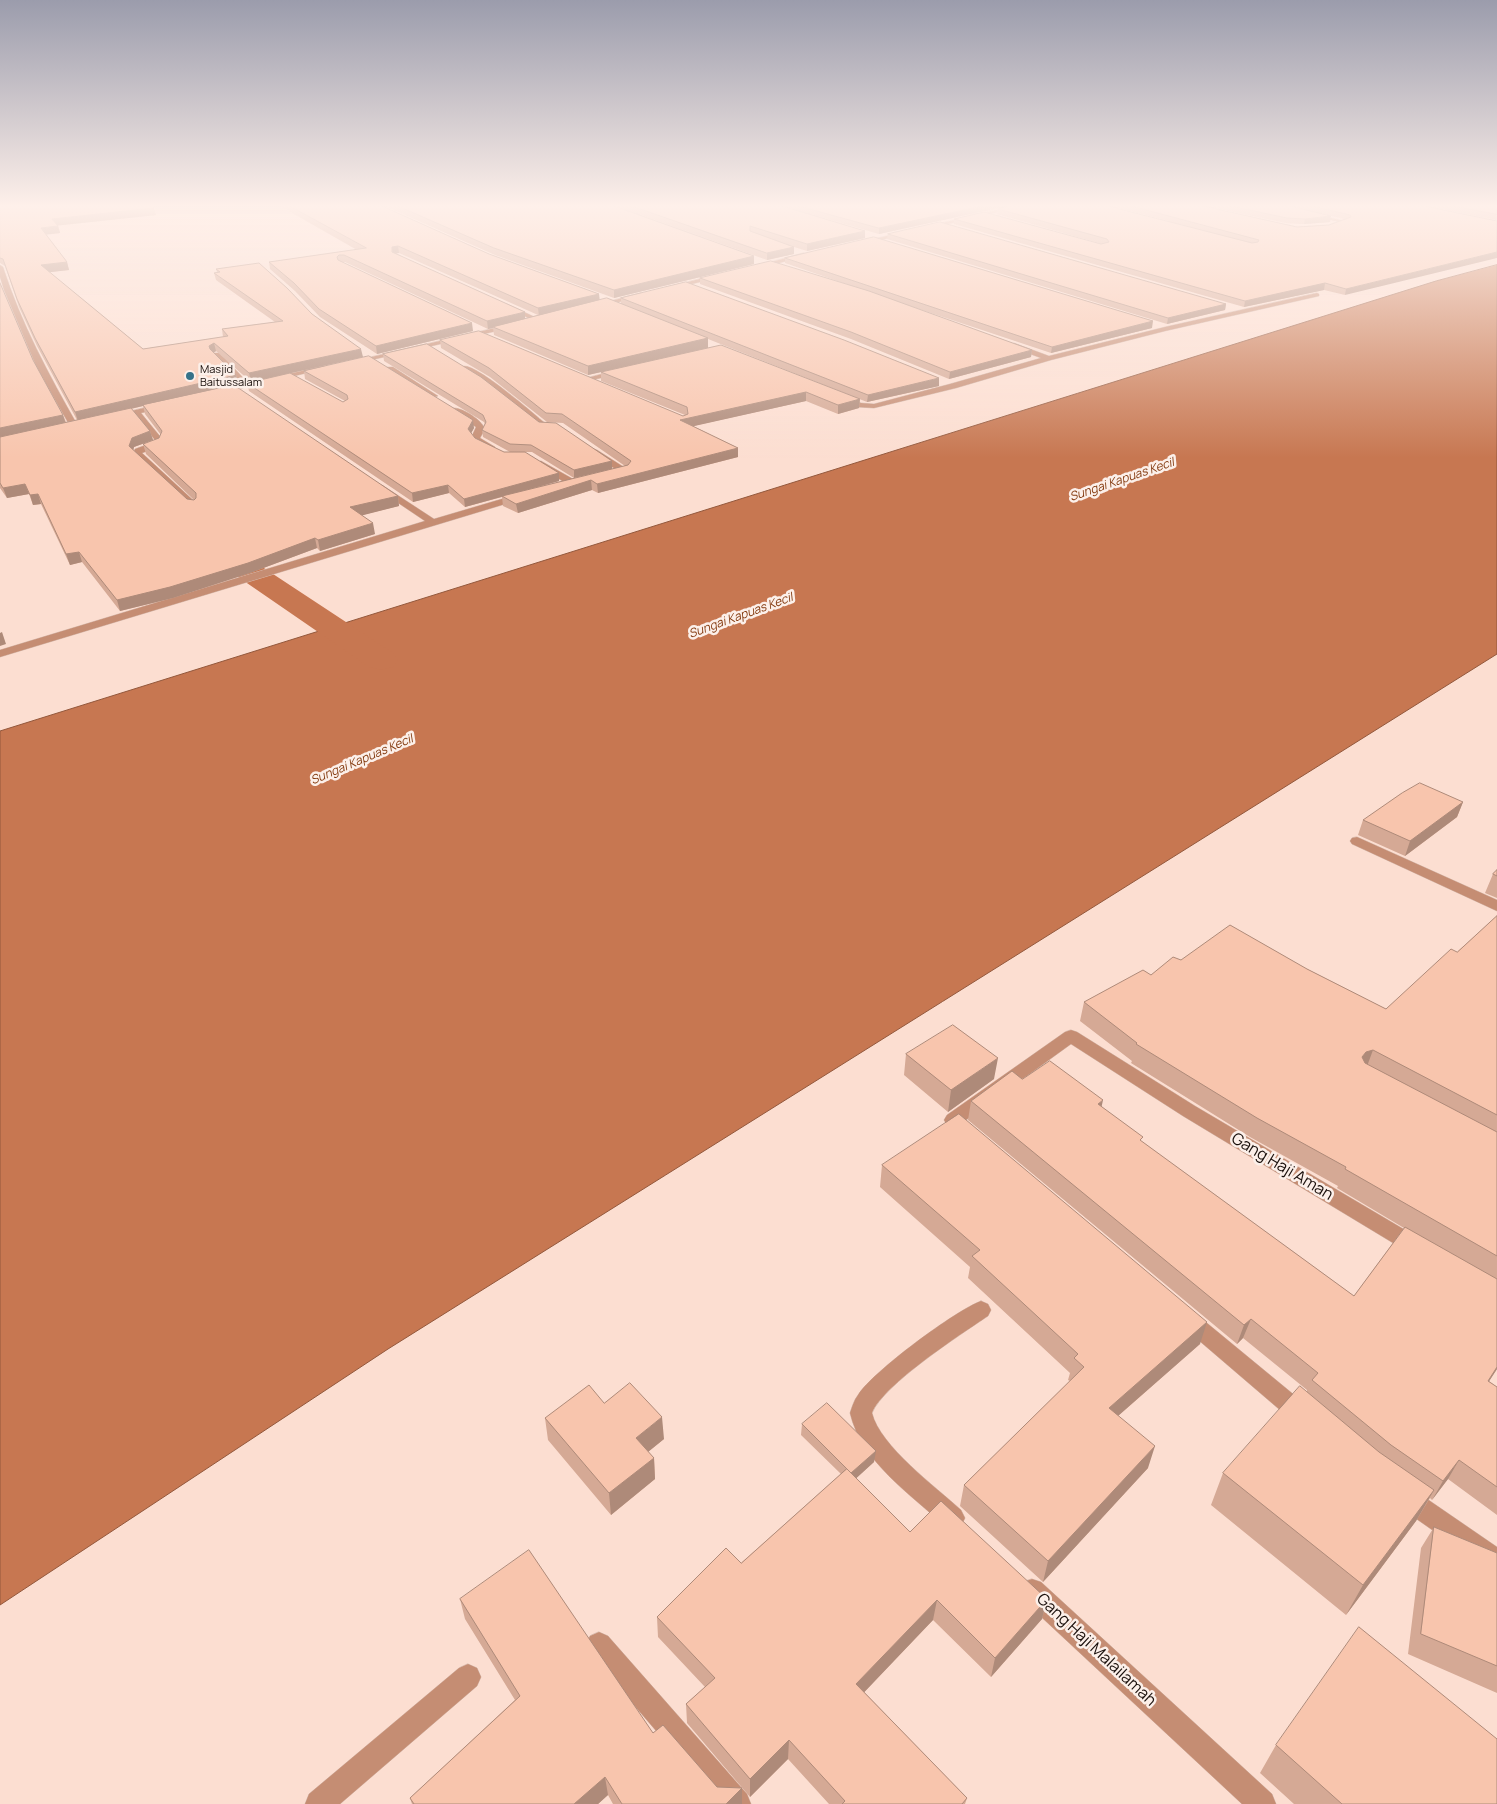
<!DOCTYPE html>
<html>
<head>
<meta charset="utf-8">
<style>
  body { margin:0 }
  canvas { display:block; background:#fcded1 }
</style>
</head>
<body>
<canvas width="1497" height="1804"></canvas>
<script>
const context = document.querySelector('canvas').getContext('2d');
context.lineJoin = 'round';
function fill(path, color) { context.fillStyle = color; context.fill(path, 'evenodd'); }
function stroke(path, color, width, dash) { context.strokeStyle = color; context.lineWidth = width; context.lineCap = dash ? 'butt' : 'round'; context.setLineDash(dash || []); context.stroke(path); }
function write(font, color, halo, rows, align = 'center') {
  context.font = font + ' Manrope,sans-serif'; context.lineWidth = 5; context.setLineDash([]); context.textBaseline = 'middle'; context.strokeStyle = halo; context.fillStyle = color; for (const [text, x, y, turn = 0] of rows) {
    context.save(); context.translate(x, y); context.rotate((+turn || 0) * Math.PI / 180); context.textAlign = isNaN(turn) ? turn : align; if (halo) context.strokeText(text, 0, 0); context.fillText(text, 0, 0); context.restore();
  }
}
const water = new Path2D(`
  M1497 265V654L388 1349 0 1605V731L1436 281Z`);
fill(water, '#c77751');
stroke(water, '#93583c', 1);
fill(new Path2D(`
  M213 535 223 538 232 547 393 653 398 660 393 667 381 670 369 667 212 559 199 544 203 538Z`), '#c77751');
const street = new Path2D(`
  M1014 206H1023L860 245 857 243Z
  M1274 206H1282L1348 222 1329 229 1327 226 1339 222Z
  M804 253 806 256 756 269 753 267Z
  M0 265 3 267C21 323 49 375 78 426L77 428 70 426 37 368 4 290 0 277Z
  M719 274 722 276 721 277 671 289 668 287Z
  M641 293 644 295 643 296 595 308 592 306Z
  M1317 293 1319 294V296L1165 331 1051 360 956 388 874 408 857 407 837 398 841 396 861 403 874 404 950 384 1041 358 1011 347 1010 345 1014 343 1049 356 1165 327Z
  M507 304 539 319 540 320 535 321 505 307 504 306Z
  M512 324 516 326 514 327 354 364 350 362Z
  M214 353H220L248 383 324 366 328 368 218 394 214 392 215 390 241 384 214 357Z
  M464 366C478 365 533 413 546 424H557L561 427 557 430 541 428 483 382 464 370Z
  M387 367H393L438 396 431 398 387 371Z
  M621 369H624V373L587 381 583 379Z
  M164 403 168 405 167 407 141 413 163 440 161 446 142 453 194 501V505H188L133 454 135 449 154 442 155 440 134 414 115 418 111 416Z
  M453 408C462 407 482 420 485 429L480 438 495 447V451H489L472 440 471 438 476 427 453 412Z
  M594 449 597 450 630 471 628 473H622L591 454V450Z
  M541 461 573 479 575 481 571 485H565L564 482 538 466 537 464Z
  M382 485 434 519 522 493 527 496 525 498 0 657V650L425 521 379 490 377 488Z
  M1357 837 1497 900V911L1352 844 1350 841 1352 838Z
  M1071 1030 1077 1032 1195 1106 1422 1240 1425 1246 1422 1252 1415 1254 1408 1252 1183 1116 1071 1044 966 1120 971 1127 968 1132C958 1135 949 1129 944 1120L947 1115 1065 1032Z
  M981 1301 988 1304 991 1310 988 1316C960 1335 884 1384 872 1413 880 1446 936 1487 961 1510L965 1518 961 1526 953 1529 945 1526C910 1494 861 1461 850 1413 852 1407 854 1400 858 1395 872 1372 956 1310 981 1301Z
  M1189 1311 1196 1314 1310 1408 1313 1415 1310 1422 1302 1425 1294 1422 1182 1326 1179 1320 1182 1314Z
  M1406 1487 1414 1490 1497 1547V1573L1488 1569 1398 1506 1394 1498 1398 1490Z
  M1032 1579 1041 1582 1272 1794 1276 1804H1242L1023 1600 1020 1591 1023 1582Z
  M599 1632 608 1636 747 1794 751 1804H719L590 1654 586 1645 590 1636Z
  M468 1664 477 1668 481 1677 477 1686 340 1804H305L309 1794 459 1668Z`);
stroke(street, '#d8bdb1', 1);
fill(street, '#c58d73');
fill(new Path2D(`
  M0 206 156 215 58 225 60 233 46 234 67 262 69 270 49 272 143 349 223 337 222 329 275 322 216 280 214 273 217 272 216 269 312 314 363 357 251 382 216 351 214 353 236 375 238 384 219 388 398 496 399 506 362 515 375 534 320 551 317 548 250 573 173 598 120 611 82 562 70 565 41 504 33 505 29 494 7 498 0 488V283L33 360 63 415 66 422 77 420 37 346 19 307 5 266 0 263ZM143 406 145 414 161 435 159 438 143 444 146 454 194 500 187 499 133 450 134 447 153 440 150 431 131 409Z
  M280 206H382L489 254 599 294V300L621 304V298L939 386 867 402 708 339V348L860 399 859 408 838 414 806 401 693 426 738 448V457L598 493 592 490 518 513 503 506 502 497 465 507 449 493 413 502 249 391 247 383 343 402 345 401 305 379 304 371 474 428 471 433 475 438 559 481 529 490 612 469 574 478 532 452H510L483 437 482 430 485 424 484 422 384 361 383 354 539 422 612 461V469L625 466 563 423 547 422 490 377 441 348 440 340 683 416 685 415 601 381V372L588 375 494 335 493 328 488 329 345 262H342L473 331 377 354 320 317 295 291 270 269 269 262 357 250ZM396 253H399L538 315 525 319Z
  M385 206H1007L879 234 807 213 865 231V238L807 251 794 247V254L767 260 627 210 754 256V264L614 298 495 255Z
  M1110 206H1203L1297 227 1329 225 1345 219 1306 210 1330 222 1304 224 1286 223 1205 206H1424L1345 295 1324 290 1244 307 954 224V219L1102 244 997 214 998 209 1169 221Z
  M1425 206H1497V220Z
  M888 234 1226 304 1225 310 1167 324 887 239Z
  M785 258 1152 328 1051 353 898 302 1032 350 1031 357 949 379 851 339 700 284V278L849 285 785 263Z
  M1463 802 1457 817 1405 856 1358 835 1363 820Z
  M1497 870V898L1485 893 1493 874Z
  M1497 916V1369L1489 1381 1497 1387V1515L1448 1479 1432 1500 1430 1498 1416 1521 1346 1615 1211 1505 1223 1473 1307 1392V1390L1243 1338 1237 1344 968 1120 971 1101 1022 1079 1102 1107 1142 1142 1354 1296 1404 1228 1337 1188 1338 1186 1250 1137 1131 1063 1132 1061 1080 1021 1084 1002 1151 975 1181 960 1307 969 1386 1009 1457 952Z
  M906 1054 994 1079 948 1112 904 1075Z
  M882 1165 1200 1344 1118 1416 1148 1468 1043 1582 960 1506 964 1485 1070 1381 1068 1380 1070 1373 968 1278 970 1267 880 1187Z
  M604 1403 664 1439 648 1452 654 1458 655 1479 611 1515 548 1440 545 1418Z
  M802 1424 874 1462 856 1478 910 1532 1047 1599 1042 1619 991 1677 933 1620 864 1692 967 1798 965 1804H829L788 1759 750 1797 687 1723 686 1704 705 1687 658 1637 657 1617 741 1563 841 1474 801 1435Z
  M1434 1527 1497 1553V1693L1408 1654 1421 1548Z
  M460 1599 653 1733 717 1787 742 1788V1804H613L608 1795 598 1804H412L410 1798 515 1700 465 1619Z
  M1276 1745 1497 1804H1294L1260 1773Z`), '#d5a995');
fill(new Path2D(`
  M983 206H1007L879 234V228Z
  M154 208 156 215 54 226 52 219Z
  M1331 216 1330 222 1304 224 1305 219Z
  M58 226 60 233 43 235 41 228Z
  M865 231V238L807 251V244Z
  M398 246 399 253 393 254 392 247Z
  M794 247V254L767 260V253Z
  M1497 252V258L1345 295 1346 289Z
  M754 256V264L614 298V290Z
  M67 262 69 270 43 273 41 265Z
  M1325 283 1324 290 1244 307 1245 301Z
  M599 294 600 302 539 316 538 308Z
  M1226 304 1225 310 1167 324 1168 318Z
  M525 312V320L493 327V328L488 329 487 321Z
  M1153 321 1152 328 1051 353 1052 347Z
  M472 323 473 331 377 354 376 346Z
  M708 338V348L588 375V366Z
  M214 343 216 351 211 354 209 346Z
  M361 349 363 357 251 382 249 373Z
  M1032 350 1031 357 949 379 950 372Z
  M236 375 238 384 78 421 75 412Z
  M939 378V386L867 402 868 395Z
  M806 392V401L681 429 680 420Z
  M860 399 859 408 838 414V405Z
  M63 415 66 424 0 438V428Z
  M473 420 474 428 469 437 468 429Z
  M150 431 153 440 134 447 132 455 129 446 132 438Z
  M738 448V457L598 493 597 484Z
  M612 461V469L574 478V470Z
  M559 473V481L465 507 464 499Z
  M591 480 592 490 518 513 516 504Z
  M25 484 29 494 7 498 3 488Z
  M448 485 449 493 413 502 412 493Z
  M38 494 41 504 33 505 30 495Z
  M398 496 399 506 352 518 350 507Z
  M373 523 375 534 320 551 318 540Z
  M315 538 317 548 250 573 173 598 120 611 117 600Z
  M79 552 82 562 70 565 66 554Z
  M2 632 6 644 0 646V633Z
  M1463 802 1457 817 1405 856 1410 841Z
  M1373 1050 1366 1069 1362 1057 1366 1052Z
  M998 1058 994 1079 948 1112 951 1090Z
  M1103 1100 1099 1119 1098 1104Z
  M1251 1319 1243 1338 1237 1344 1244 1325Z
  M1207 1322 1200 1344 1102 1430 1109 1408Z
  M1497 1367V1369L1477 1400 1488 1381Z
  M662 1417 664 1439 638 1460 636 1438Z
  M1155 1446 1148 1468 1043 1582 1048 1561Z
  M876 1451 874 1462 850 1484 851 1473Z
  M654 1458 655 1479 611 1515 609 1493Z
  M1459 1460 1448 1479 1432 1500 1443 1481Z
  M1434 1490 1416 1521 1346 1615 1363 1585Z
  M1047 1599 1042 1619 991 1677 995 1658Z
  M937 1600 933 1620 854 1703 856 1684Z
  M789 1740 788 1759 750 1797V1779Z
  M605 1777 608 1795 598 1804H574Z
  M742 1788V1804H726Z`), '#ae8a79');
const building = new Path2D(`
  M0 206H152L154 208 52 219 58 226 41 228 67 262 41 265 143 349 228 336 222 329 283 321 214 273 220 272 216 269 259 263 287 288 312 314 361 349 249 373 214 343 209 346 210 349 236 375 75 412 35 338 17 299 3 259 0 258Z
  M290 206H382L489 254 599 294 538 308 398 246 392 247V252L525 312 487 321 344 255H339L337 257 338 260 472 323 376 346 319 309 294 283 269 262 366 248Z
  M398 206H614L754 256 614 290 494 248Z
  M632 206H782L865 231 807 244 750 226V231L794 247 767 253Z
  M799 206H983L879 228Z
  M1010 206H1108L1252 243 1258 242 1259 240 1131 206H1203L1297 227 1329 225 1351 217 1350 215 1312 206H1424L1497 221V252L1346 289 1325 283 1245 301 954 219 984 212 1101 244 1109 242 1107 239 998 209Z
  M1231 206H1290L1331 216 1305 219 1287 218Z
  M1453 206H1497V214Z
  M940 222 1226 304 1168 318 888 234Z
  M874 237 1153 321 1052 347 785 258Z
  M771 261 869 291 1032 350 950 372 851 332 700 278Z
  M686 282 844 340 939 378 868 395 621 298Z
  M0 283 33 360 63 415 0 428Z
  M607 298 708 338 588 366 493 327Z
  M479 331 683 416 688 414 687 407 601 372 721 345 860 399 838 405 806 392 680 420 738 448 597 484 591 480 516 504 502 496 628 465 631 461 562 414 546 413 489 368 440 340Z
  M427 344 481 377 539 422 556 423 612 461 574 470 531 445 510 444 482 430 486 422 483 415 383 354Z
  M369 356 473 420 468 429 475 438 504 452H525L559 473 464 499 448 485 412 493 247 383 290 373 343 402 348 399 347 395 304 371Z
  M234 385 398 496 350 507 373 523 318 540 315 538 248 563 170 587 117 600 79 552 66 554 38 494 30 495 25 484 3 488 0 483V437L131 408 150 431 132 438 129 446 187 499 194 500 196 498V493L143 444 159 438 162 431 143 405Z
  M1420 783 1463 802 1410 841 1363 820 1402 793Z
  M1497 870V876L1493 874Z
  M1497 916V1115L1373 1050 1366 1052 1362 1057 1365 1063 1497 1132V1256L1345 1169 1346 1167 1257 1118 1136 1044 1137 1043 1084 1002 1143 970 1151 975 1173 957 1181 960 1230 925 1307 969 1386 1009 1451 949 1457 952Z
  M953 1025 998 1058 951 1090 906 1054Z
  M1050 1061 1103 1100 1098 1104 1143 1137 1140 1140 1354 1296 1405 1227 1497 1279V1367L1488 1381 1497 1387V1487L1459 1460 1443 1481 1391 1445 1312 1380 1318 1373 1251 1319 1244 1325 971 1101 1012 1071 1022 1079Z
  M959 1114 1207 1322 1109 1408 1155 1446 1048 1561 964 1485 1084 1367 1074 1358 1078 1354 972 1256 980 1250 882 1165Z
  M630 1383 662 1417 636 1438 654 1458 609 1493 545 1418 589 1385 604 1403Z
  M1300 1386 1379 1452 1434 1490 1363 1585 1223 1473Z
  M827 1403 876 1451 851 1473 802 1424Z
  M847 1469 910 1532 941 1501 1047 1599 995 1658 937 1600 856 1684 967 1798 962 1804H842L845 1801 789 1740 750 1779 686 1704 715 1678 657 1617 726 1548 741 1563Z
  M1434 1527 1497 1553V1666L1421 1634Z
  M529 1550 653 1733 663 1725 717 1787 742 1788 726 1804H622L605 1777 574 1804H414L410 1798 520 1696 460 1599Z
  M1359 1627 1497 1739V1804H1342L1276 1745Z`);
fill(building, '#f8c5ad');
stroke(building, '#ae8a79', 1);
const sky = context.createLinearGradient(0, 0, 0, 458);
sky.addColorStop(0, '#9b9cac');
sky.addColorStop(0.45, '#fef0ea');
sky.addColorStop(1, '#fef0ea00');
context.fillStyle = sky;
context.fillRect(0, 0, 1497, 458);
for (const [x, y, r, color] of [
  [190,376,5,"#367289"]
]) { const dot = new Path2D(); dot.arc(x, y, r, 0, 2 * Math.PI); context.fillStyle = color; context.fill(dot); stroke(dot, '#fcf0ea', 2); }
write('11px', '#190f0b', '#fcf0ea', [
  ["Masjid",200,370],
  ["Baitussalam",200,383]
], 'left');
write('italic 12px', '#843a0f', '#fcf0ea', [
  ["Sungai Kapuas Kecil",1122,480,-19],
  ["Sungai Kapuas Kecil",741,616,-20],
  ["Sungai Kapuas Kecil",362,760,-23]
]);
write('16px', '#190f0b', '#fcf0ea', [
  ["Gang Haji Aman",1282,1167,31],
  ["Gang Haji Malailamah",1096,1650,43]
]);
</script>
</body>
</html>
